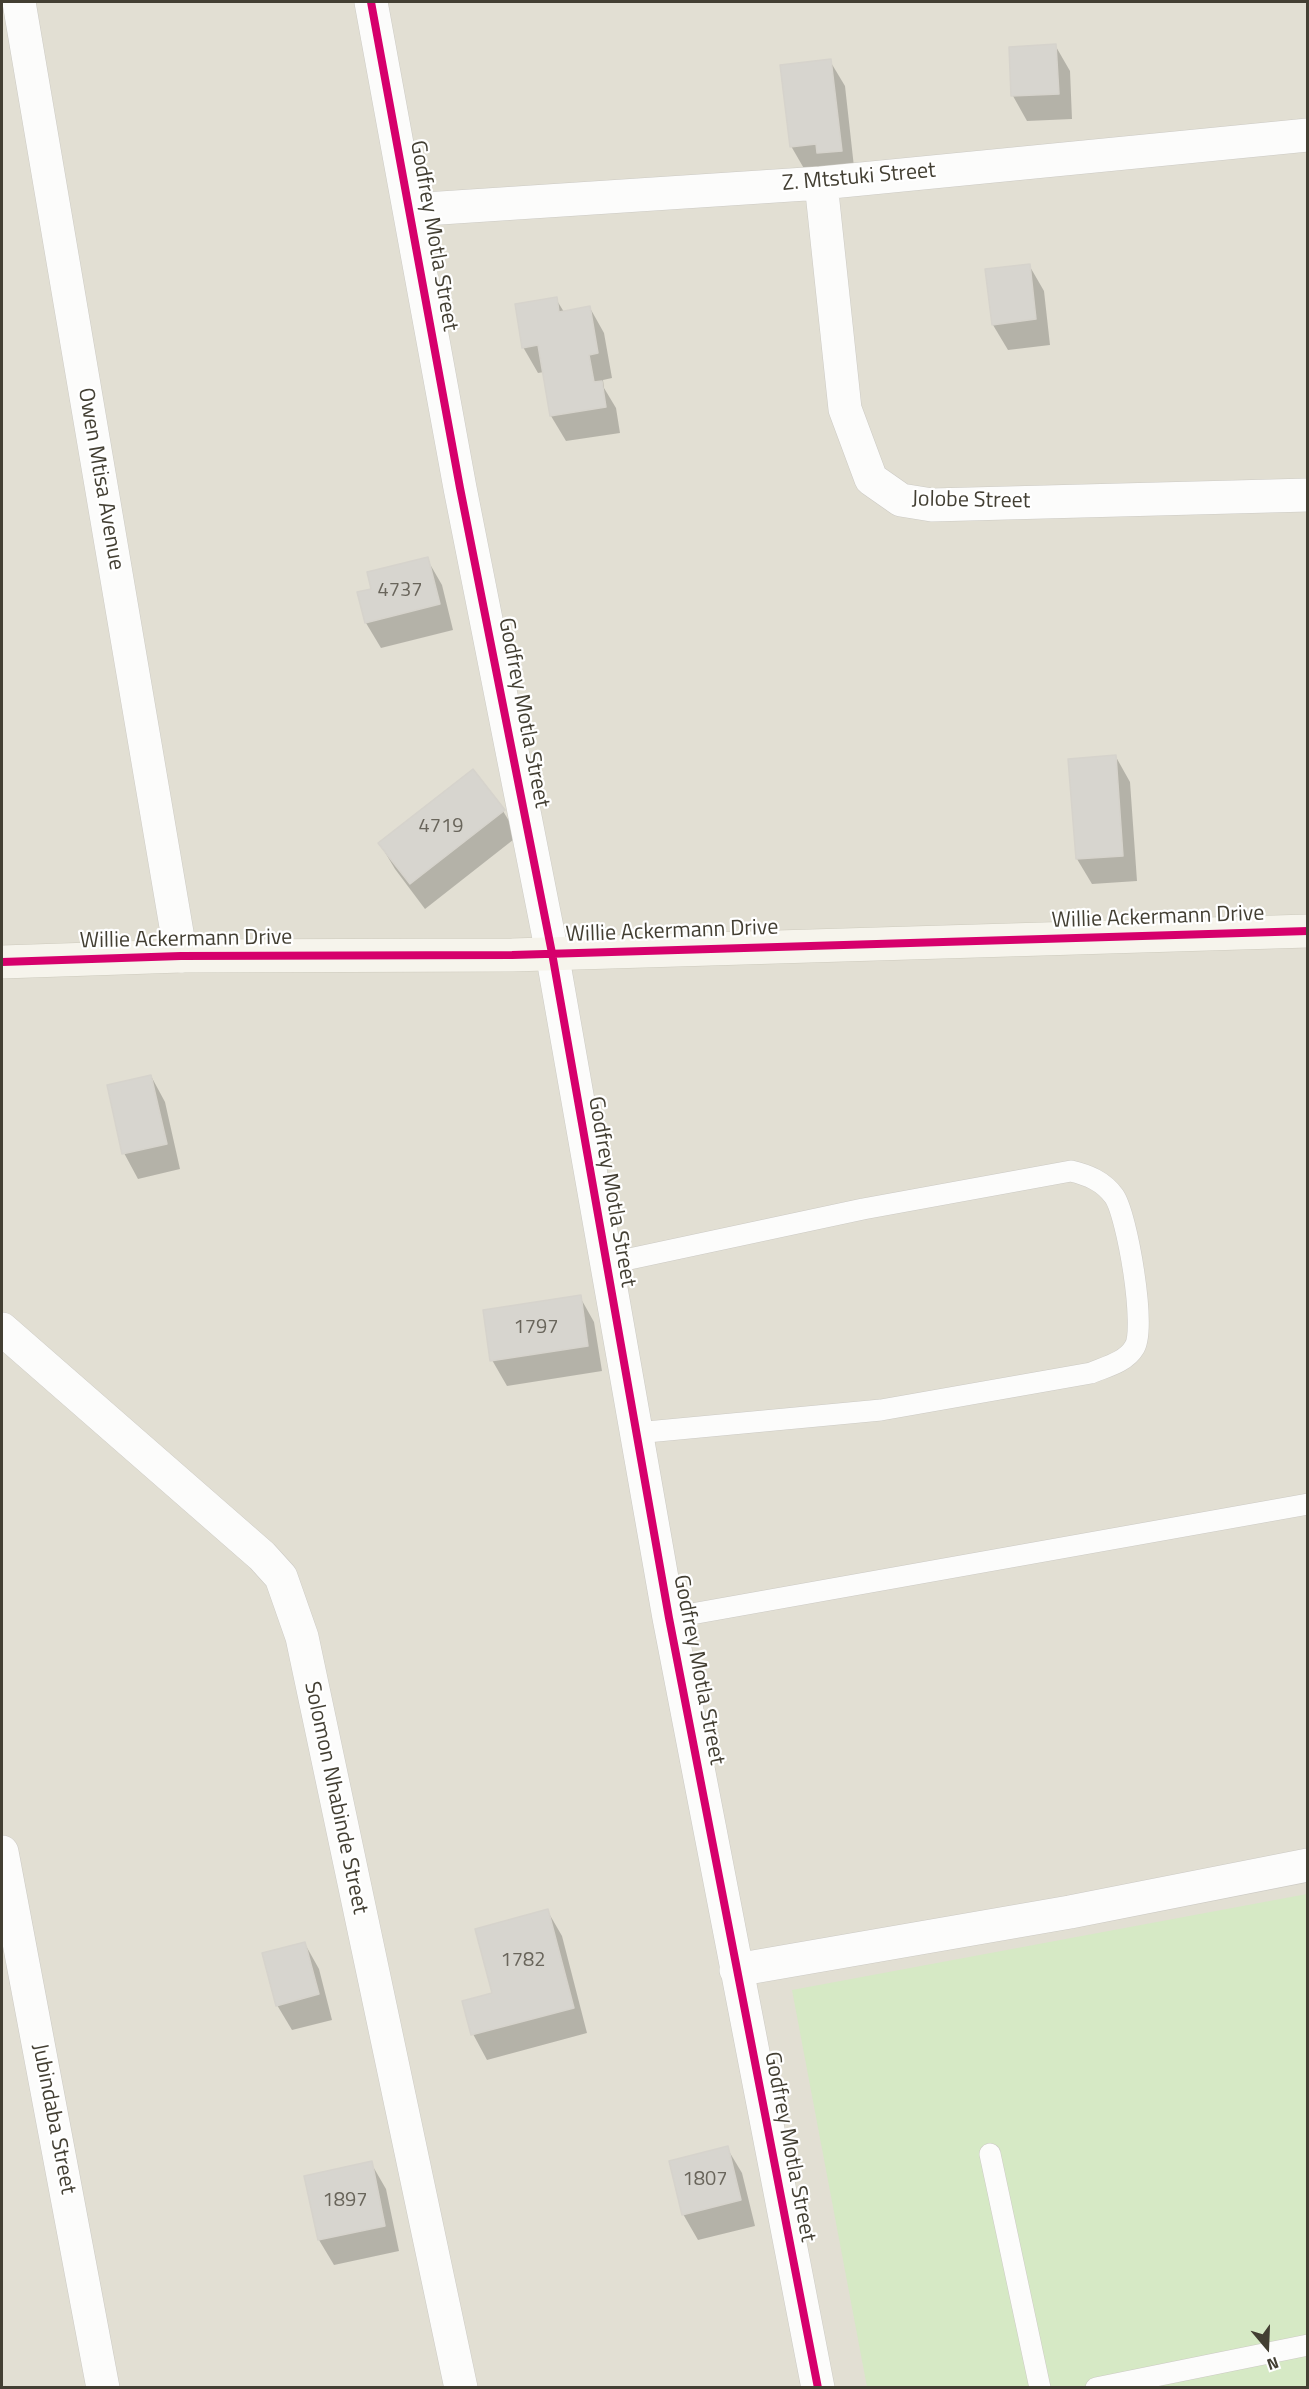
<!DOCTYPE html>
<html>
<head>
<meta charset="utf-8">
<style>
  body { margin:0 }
  #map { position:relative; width:1309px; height:2389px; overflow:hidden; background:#eeece6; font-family:"Titillium Web",sans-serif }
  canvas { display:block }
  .frame { position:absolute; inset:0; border:3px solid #433f33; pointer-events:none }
  .north { position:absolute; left:1237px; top:2317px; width:60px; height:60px; -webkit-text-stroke:4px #fff; paint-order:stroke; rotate:161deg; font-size:16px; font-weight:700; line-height:24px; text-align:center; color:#433f33 }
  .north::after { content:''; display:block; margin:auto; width:21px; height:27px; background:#433f33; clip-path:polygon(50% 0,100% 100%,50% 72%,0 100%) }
</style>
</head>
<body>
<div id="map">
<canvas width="1309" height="2389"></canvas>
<div class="frame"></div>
<div class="north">N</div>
</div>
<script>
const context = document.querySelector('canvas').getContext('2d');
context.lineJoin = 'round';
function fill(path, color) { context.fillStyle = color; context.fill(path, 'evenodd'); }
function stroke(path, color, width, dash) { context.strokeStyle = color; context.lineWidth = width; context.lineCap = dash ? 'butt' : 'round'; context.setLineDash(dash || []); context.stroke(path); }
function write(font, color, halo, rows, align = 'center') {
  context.font = font + ' "Titillium Web",sans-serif'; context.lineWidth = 4.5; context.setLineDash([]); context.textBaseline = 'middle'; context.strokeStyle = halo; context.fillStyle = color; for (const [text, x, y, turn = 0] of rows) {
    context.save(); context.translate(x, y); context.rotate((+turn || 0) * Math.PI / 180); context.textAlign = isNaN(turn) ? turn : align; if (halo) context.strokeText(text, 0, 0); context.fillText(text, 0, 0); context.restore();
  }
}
fill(new Path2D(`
  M2 2H1307V2387H2Z`), '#e2dfd3');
fill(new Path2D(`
  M1307 1894V2387H867L792 1990Z`), '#d6e9c5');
fill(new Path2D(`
  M1055 45 1070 71 1072 119 1027 121 1013 96Z
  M830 61 845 86 855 176 806 172 791 146Z
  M1029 265 1044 291 1050 345 1008 350 993 325Z
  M556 299 564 312 590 308 604 333 612 378 603 380 604 388 616 408 620 433 566 441 551 416 544 372 538 373 523 347Z
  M427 559 442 585 453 630 381 648 366 623 359 593 372 590Z
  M1116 757 1130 782 1137 881 1092 884 1077 859Z
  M503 811 518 836 425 909 395 869 380 844Z
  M151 1076 165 1102 180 1169 138 1179 124 1153Z
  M580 1297 594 1322 602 1371 507 1386 492 1360Z
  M547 1910 562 1936 587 2033 487 2060 473 2034 494 1994Z
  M305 1944 319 1969 332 2020 292 2030 277 2005Z
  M727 2148 742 2173 755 2226 698 2240 683 2214Z
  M371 2163 386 2189 399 2251 334 2265 319 2240Z`), '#0003');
const building = new Path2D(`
  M1056 44 1059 94 1011 96 1009 47Z
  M831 59 842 151 817 153 816 144 790 147 780 65Z
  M1030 264 1036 319 992 325 985 269Z
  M557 297 559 312 590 306 598 353 589 355 594 382 602 381 606 407 550 416 538 345 522 348 515 304Z
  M428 557 440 604 365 623 357 592 371 589 367 572Z
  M1116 755 1123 856 1076 859 1068 759Z
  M473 769 505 810 410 884 378 843Z
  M151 1075 167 1144 122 1154 107 1085Z
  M581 1295 588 1346 490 1361 483 1310Z
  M548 1909 574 2008 471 2035 462 2001 492 1993 475 1929Z
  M305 1942 319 1994 276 2006 262 1953Z
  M728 2146 741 2200 682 2215 669 2161Z
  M372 2161 385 2226 318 2240 304 2176Z`);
fill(building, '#d7d5cf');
stroke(building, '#d6d3cc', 1.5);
const lane = new Path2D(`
  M606 1264 863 1209 1071 1171C1088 1175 1103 1181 1114 1196 1127 1214 1147 1330 1134 1348 1126 1362 1105 1367 1091 1373L881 1410 636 1433
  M669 1618 1308 1504
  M990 2154 1040 2388
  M1096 2388 1308 2345`);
const street = new Path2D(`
  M19 2 181 956
  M371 2 460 488 552 953 669 1618 818 2388
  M821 183 845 409 871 479 901 500 932 505 1308 495
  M410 210 821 183 1308 135
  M2 1329 262 1556 281 1577 302 1637 461 2388
  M2 1852 103 2388
  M736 1970 1070 1912 1308 1865`);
const secondary = new Path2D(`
  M2 962 181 956 512 955 1308 931`);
stroke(lane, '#cccac4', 22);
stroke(street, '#cccac4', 34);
stroke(secondary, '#cdcabd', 34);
stroke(lane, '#fcfcfb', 21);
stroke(street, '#fcfcfb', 33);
stroke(secondary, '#f6f4ec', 33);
stroke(new Path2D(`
  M371 2 460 488 552 953 669 1618 818 2388
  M2 962 181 956 512 955 1308 931`), '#d6006c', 8);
write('20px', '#69655b', null, [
  ["4737",400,591],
  ["4719",441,827],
  ["1797",536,1328],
  ["1782",523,1961],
  ["1807",705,2180],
  ["1897",345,2201]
]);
write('22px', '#433f33', '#fff', [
  ["Z. Mtstuki Street",859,178,-5],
  ["Godfrey Motla Street",433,236,80],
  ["Owen Mtisa Avenue",100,479,80],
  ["Jolobe Street",971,501,1],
  ["Godfrey Motla Street",523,713,79],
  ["Willie Ackermann Drive",1158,918,-2],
  ["Willie Ackermann Drive",672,932,-2],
  ["Willie Ackermann Drive",186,940,-1],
  ["Godfrey Motla Street",611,1192,80],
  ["Godfrey Motla Street",698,1670,79],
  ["Solomon Nhabinde Street",335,1798,78],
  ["Jubindaba Street",53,2119,79],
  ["Godfrey Motla Street",789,2147,79]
]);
</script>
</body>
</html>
